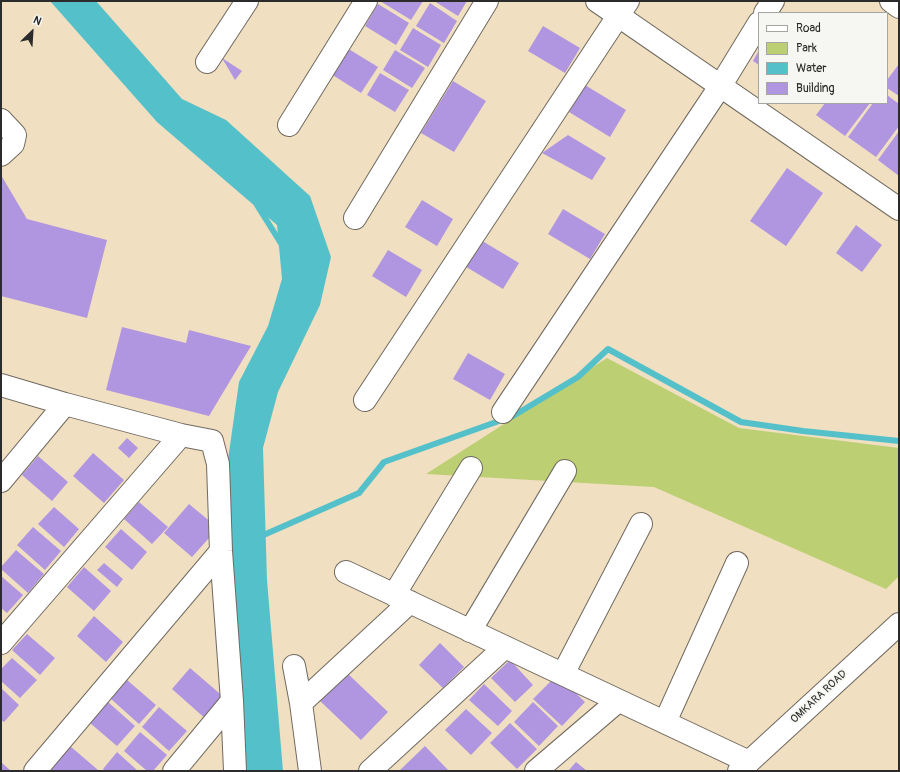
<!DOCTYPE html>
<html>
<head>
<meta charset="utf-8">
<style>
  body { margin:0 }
  #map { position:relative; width:900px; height:772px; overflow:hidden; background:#f1dfc1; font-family:Pangolin,sans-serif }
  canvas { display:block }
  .frame { position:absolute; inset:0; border:2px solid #2b2b2b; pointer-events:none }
  .legend { position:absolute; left:758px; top:12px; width:130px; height:92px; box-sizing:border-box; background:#f6f6f2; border:1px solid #a5a5a2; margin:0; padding:5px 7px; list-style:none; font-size:12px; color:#2b2b2b }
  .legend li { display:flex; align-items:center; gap:8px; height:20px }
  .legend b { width:20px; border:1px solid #a5a5a2 }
  .north { position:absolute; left:12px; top:12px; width:40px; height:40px; -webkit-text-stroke:3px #f6f6f2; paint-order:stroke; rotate:25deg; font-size:11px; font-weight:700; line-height:16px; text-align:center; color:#2b2b2b }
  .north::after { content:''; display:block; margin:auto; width:14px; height:18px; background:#2b2b2b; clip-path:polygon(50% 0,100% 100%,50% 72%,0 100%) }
</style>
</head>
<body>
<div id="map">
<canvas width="900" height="772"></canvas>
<div class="frame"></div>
<ul class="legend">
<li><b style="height:5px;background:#fff"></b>Road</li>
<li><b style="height:11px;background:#bccf73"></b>Park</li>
<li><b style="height:11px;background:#54c1ca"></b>Water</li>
<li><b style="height:11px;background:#b096e0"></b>Building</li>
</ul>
<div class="north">N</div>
</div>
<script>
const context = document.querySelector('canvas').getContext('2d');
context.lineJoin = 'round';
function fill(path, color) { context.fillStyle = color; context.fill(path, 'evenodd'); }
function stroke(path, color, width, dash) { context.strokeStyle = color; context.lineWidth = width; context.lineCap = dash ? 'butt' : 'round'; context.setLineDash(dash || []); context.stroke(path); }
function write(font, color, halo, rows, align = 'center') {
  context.font = font + ' Pangolin,sans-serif'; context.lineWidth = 4; context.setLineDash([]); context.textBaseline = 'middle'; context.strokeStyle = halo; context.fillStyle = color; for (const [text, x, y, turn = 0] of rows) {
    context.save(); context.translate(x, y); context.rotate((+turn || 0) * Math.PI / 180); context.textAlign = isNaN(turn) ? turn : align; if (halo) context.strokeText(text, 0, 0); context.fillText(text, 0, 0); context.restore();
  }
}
fill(new Path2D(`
  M607 358 739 428 899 448V576L886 589 654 487 426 474Z`), '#bccf73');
fill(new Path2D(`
  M50 1H96L182 99 226 120 310 196 331 257 320 305 278 392 263 448 267 580 283 771H240L223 495 239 382 268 326 282 279 277 225 157 122Z`), '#54c1ca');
stroke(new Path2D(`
  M257 205 282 245
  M259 537 359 493 384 462 513 416 578 377 608 349 741 422 803 431 899 441`), '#54c1ca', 6);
fill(new Path2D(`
  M380 1H423L411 20Z
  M434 1H467L458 16Z
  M430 3 457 21 444 43 416 26Z
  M378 4 409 23 396 45 365 26Z
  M543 26 580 48 565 73 528 51Z
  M413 28 441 45 428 67 400 50Z
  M347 48 378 67 361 93 331 74Z
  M395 50 425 68 412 88 383 70Z
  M759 50V65L753 61Z
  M222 58 242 71 235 80Z
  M899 64V96L887 88V80Z
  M380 73 409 90 395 112 367 95Z
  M453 81 486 101 454 152 421 133Z
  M585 85 626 110 610 137 569 112Z
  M887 95 899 104V126L876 157 848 137 873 103H887Z
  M825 103H870L845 136 816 115Z
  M899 131V176L878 160Z
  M568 135 606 158 592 180 542 153Z
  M787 168 823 193 786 246 750 221Z
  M1 175 27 219 107 240 87 318 1 296Z
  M422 200 453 219 437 246 405 227Z
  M563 209 605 234 590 259 548 234Z
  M856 225 882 245 862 272 836 253Z
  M479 239 519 263 503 289 463 265Z
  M388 250 422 270 406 297 372 276Z
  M122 327 186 343 189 330 251 346 209 416 106 390Z
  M468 353 505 374 490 400 453 379Z
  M127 438 138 448 129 458 118 448Z
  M93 453 124 480 104 503 73 476Z
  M38 456 68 482 52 501 22 475Z
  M139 502 168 527 152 544 124 519Z
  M189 504 218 528 192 557 164 533Z
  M54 507 79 529 64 547 38 524Z
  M33 527 61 551 45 570 17 545Z
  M121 529 147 552 132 570 105 547Z
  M16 550 44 574 28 593 1 569V567Z
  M104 563 123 579 117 587 97 570Z
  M84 567 111 591 94 611 67 587Z
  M1 576 23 595 7 613 1 608Z
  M94 616 123 642 106 662 77 636Z
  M27 634 55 658 40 675 12 650Z
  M440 643 464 667 443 688 419 665Z
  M12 658 37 680 20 698 1 681V669Z
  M510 660 533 685 515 702 491 678Z
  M190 668 226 699 207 720 172 689Z
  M346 672 388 712 361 740 319 700Z
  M557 675 585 702 562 726 533 699Z
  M127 680 156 705 139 724 111 699Z
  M484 684 512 711 498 726 469 700Z
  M1 688 19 705 4 722 1 720Z
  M108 702 135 726 117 746 90 723Z
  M533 702 558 726 539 746 514 722Z
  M159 707 187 731 169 751 142 727Z
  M466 709 492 733 471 755 445 730Z
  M510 723 537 749 517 769 490 743Z
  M140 732 167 755 153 771H147L124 751Z
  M70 746 98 770 96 771H48Z
  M425 746 449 771H399Z
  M117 752 138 771H105L103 769Z
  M1 762 11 771H1Z
  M576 762 587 771H568Z`), '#b096e0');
const minor = new Path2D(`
  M597 1 899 209
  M891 1 899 7
  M765 13 773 1
  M207 62 247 1
  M1 120 15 135 13 144 1 155
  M289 125 366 1
  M355 218 487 1
  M1 385 65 404 1 481
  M365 400 628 1
  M65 404 181 435 212 441 218 464 221 551 232 701 235 771
  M503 412 721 85 759 23
  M346 572 749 762
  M394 595 471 468
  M470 631 565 471
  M1 643 181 435
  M294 666 301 703 310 771
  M563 674 641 524
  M301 703 410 602
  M665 722 737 563
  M35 771 221 551
  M174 771 232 701
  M370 771 505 647
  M536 771 618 701
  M739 771 899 624`);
stroke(minor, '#706a60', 24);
stroke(minor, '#fff', 22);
write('11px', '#2b2b2b', '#f6f6f2', [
  ["OMKARA ROAD",819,697,-43]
]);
</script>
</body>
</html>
